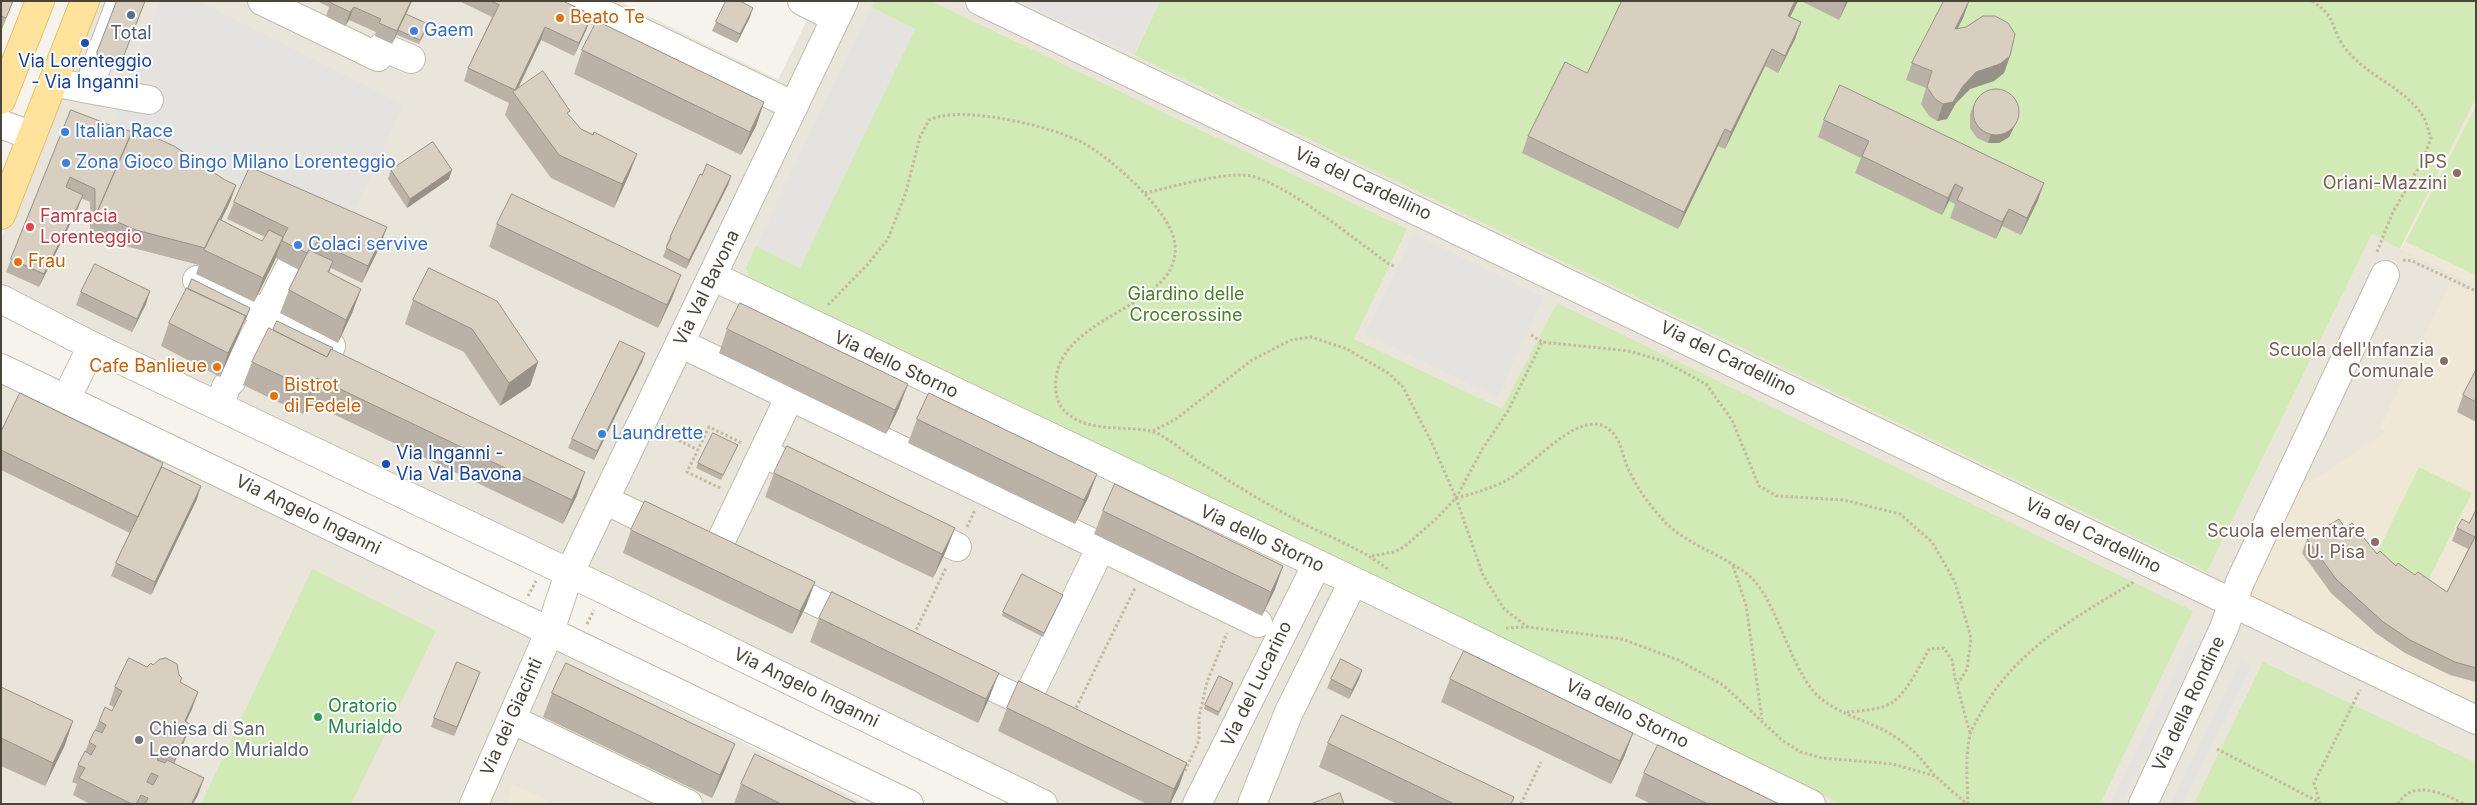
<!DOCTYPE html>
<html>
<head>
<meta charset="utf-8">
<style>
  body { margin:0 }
  #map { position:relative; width:2477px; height:805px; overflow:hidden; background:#f6f3ec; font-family:Inter,sans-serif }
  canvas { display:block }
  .frame { position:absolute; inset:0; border:2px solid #4b4439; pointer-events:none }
</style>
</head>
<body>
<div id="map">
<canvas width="2477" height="805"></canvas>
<div class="frame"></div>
</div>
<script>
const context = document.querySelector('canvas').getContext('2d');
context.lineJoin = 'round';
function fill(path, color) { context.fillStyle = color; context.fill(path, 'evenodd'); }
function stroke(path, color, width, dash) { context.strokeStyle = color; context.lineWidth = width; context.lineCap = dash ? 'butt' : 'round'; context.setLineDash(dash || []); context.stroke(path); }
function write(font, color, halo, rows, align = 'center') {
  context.font = font + ' Inter,sans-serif'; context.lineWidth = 4; context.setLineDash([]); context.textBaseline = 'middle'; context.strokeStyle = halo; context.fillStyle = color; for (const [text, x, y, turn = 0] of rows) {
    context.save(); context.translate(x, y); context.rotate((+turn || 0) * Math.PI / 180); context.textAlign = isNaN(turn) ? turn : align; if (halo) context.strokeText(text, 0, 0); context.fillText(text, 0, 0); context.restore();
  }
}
fill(new Path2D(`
  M94 1H625L624 4 778 80 816 1H1017L1134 55 2207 572 2372 234 2401 249 2476 98V804H1048L1 297V239Z
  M1 376 867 804H1Z`), '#eae5da');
fill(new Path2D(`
  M2476 98V285L2401 249Z
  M2450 282 2476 295V704L2248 595 2299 490 2385 432 2380 428Z
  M513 784 555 804H506Z`), '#efe8d6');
fill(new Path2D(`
  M874 1H931L1407 229 1354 339 1502 409 1557 303 2193 611 2100 804H1841L749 277 746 268 756 246 800 268 915 29 871 7Z
  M1160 1H2476V98L2400 249 2372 234 2207 572 1134 55Z
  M2476 106V275L2406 242Z
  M2419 467 2472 493 2428 581 2376 555Z
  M312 569 436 631 351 804H201Z
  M2263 662 2476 763V804H2194Z`), '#d2eab5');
fill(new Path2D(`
  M160 1H198L404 105 346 228 112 125Z
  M1017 1H1160L1134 55Z
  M871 7 915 29 800 268 756 246Z
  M1413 234 1544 297 1497 397 1365 334Z
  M2191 638 2200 642 2121 804H2110Z
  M2240 661 2251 666 2183 804H2171Z`), '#e5e3e0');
const minor = new Path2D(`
  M262 1 378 57 382 47 411 59
  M577 1 794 106
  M802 1 836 18
  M980 1C1479 239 1977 480 2476 720
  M53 82 88 89 121 1
  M88 89 149 100
  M1 124 32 136
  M712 276 1372 590 1811 804
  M197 280 331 346
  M1 299 92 346 601 588 1043 804
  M680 343 1258 623
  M1 368 909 804
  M66 399 92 346
  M220 405 226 387 232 380 291 265
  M763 453 813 477
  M605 500 671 532
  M915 527 957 547
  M715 553 790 396
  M775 582 858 622
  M960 671 1045 712
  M1025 703 1101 547
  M511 719 688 804
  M474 804 550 631 569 574 844 1
  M1197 804 1317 564
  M1252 804 1289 712 1353 582
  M2143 804 2224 628 2240 582 2385 275`);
const major = new Path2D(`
  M1 100 40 1
  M1 215 85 1`);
stroke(minor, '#c2bbae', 30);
stroke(major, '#e6c16a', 30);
stroke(new Path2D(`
  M2312 1C2337 18 2329 22 2342 44 2362 74 2403 86 2423 116 2427 122 2428 131 2431 138L2422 162 2393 212 2376 254
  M1145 193C1172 187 1217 174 1243 175 1279 176 1357 242 1389 264L1394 266
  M2403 260 2412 261 2476 291
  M828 305 868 264 888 239 906 192 920 137 929 120C960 104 1056 127 1085 144 1112 159 1173 213 1175 245 1181 307 1063 313 1056 379 1055 388 1056 400 1062 408 1083 434 1123 425 1151 431 1163 434 1185 452 1196 460 1232 483 1269 506 1308 526 1336 540 1366 551 1390 571
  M1531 335 1542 342
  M1153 431 1176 419 1252 360 1291 340 1311 337 1347 349 1388 373 1403 387 1432 443 1456 498 1483 575 1504 609 1528 627 1622 639 1678 660 1723 685 1783 741 1801 752 1822 758 1893 764 1935 776 1967 804
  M670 436 698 450
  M720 488 687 472 709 427 742 443
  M1456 498C1475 493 1493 488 1509 479 1533 465 1572 417 1601 425 1607 427 1613 432 1616 437 1622 446 1623 458 1628 468 1636 487 1650 506 1664 521 1689 548 1736 558 1757 584 1782 616 1794 680 1824 701 1843 715 1868 721 1889 733 1908 744 1922 759 1935 776
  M967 527 975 510
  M1372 556 1394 552 1404 547 1435 520 1456 498 1483 448 1508 411 1542 342 1629 351 1663 361 1706 384 1732 420 1759 486 1777 496 1844 500 1900 514 1932 542 1955 582 1971 638 1967 669 1957 685 1970 733
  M1733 566 1746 605 1762 719
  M528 596 536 581
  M587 624 594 610
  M1506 628 1528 627
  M914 634 946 568
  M1074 712 1135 588
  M1847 712C1861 711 1881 710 1893 702 1907 692 1921 664 1929 649L1944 648 1952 660 1956 684
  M2217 749 2319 802
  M1185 771 1199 740V717L1207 682 1227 633
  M1521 804 1541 762
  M1968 804C1967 781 1965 758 1970 735 1972 727 1978 719 1982 711 2015 650 2076 617 2134 582
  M2320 804 2314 783 2360 690
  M2398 804C2413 778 2444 794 2464 804`), '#c4b79f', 3, [2.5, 2.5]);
stroke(minor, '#fff', 28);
stroke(major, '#ffe39c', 28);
fill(new Path2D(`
  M1 1H13L1 32Z
  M117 1H145L119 67 95 58Z
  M317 1H412L406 15 427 29 419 44 397 35 392 44 375 36 376 32 349 20 345 26 326 16 329 7Z
  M459 1H563L587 28 574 56 541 40 518 89 568 115 581 129 637 154 628 177 614 208 551 178 505 115 509 103 464 81 468 68 492 17Z
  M1798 1 1790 17 1801 22 1795 39 1778 73 1765 66 1725 149 1718 146 1678 229 1522 153 1528 136 1587 73Z
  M1801 1H1848L1839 20Z
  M1969 1 1963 18 1957 29 2010 56 2004 73 1994 81 1970 89 1956 103 1947 119 1937 121 1929 116 1921 104 1926 88 1906 80 1912 63Z
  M750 17 737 43 712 31 716 22Z
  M582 50 764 102 756 126 741 155 574 74Z
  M1973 106 2018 118 2014 127 2009 137 1999 143H1988L1977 138 1970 128V115Z
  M71 110 106 134 236 185 230 202 221 220 262 241 265 237 227 219 234 202 381 244 362 283 331 268 329 273 361 289 352 313 338 343 280 313 289 290 299 270 276 258 254 302 196 274 199 265 129 247 90 230V202L81 198 78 208 39 287 6 272Z
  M1824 120 2038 200 2021 235 2002 226 1996 239 1950 218 1955 204 1949 201 1942 215 1855 173 1861 158 1818 137Z
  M391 170 449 179 407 208 388 179Z
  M702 175 731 176 728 185 686 269 663 257 667 246H666L670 237Z
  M497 224 681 275 672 298 658 328 489 247Z
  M429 268 538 362 530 386 500 406 464 352 405 324 413 300Z
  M81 292 146 304 132 332 76 305Z
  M250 308 244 324H243L237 339 220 377 161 346 169 323Z
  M727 329 899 408 886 434 719 353Z
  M273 330 333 350 577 495 563 524 308 402 303 414 243 385 252 362Z
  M645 353 642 362 594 460 568 448 572 439Z
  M2476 370V422L2457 412 2463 395Z
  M917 419 1097 474 1088 498 1075 524 908 443Z
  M1 432 162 467 197 499 151 595 111 576 116 563 130 533 1 470Z
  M738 445 721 480 696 468 698 463Z
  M774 473 946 551 933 578 765 497Z
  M2476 510V682L2450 675 2405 653 2377 634 2331 593 2302 553 2307 539 2345 528 2377 554 2396 566 2447 592 2468 549 2452 541 2457 528 2469 523Z
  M1103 511 1283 566 1275 589 1262 616 1094 534Z
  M631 530 815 582 806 606 792 634 623 553Z
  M1061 599 1043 637 1002 616 1003 612Z
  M819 618 990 696 978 723 810 642Z
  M1362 670 1359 679 1349 699 1327 688 1331 679Z
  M480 672 454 736 431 727 434 718Z
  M1450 679 1633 733 1624 757 1611 784 1441 702Z
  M181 683 198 692 186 722 184 742 174 763 204 778 193 804H90L73 795 77 784 72 782 78 765 85 752 89 742 95 730 99 721 112 711 114 707 109 705 115 687Z
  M1 687 65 745 45 786 1 766Z
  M1231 688 1218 716 1204 709 1205 705Z
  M552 693 726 767 712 798 543 717Z
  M1007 708 1187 763 1179 786 1170 804H1147L998 731Z
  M1328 743 1514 797 1511 804H1397L1319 767Z
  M1644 773 1779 804H1651L1635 796Z
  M741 784 858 804H734Z`), '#bab2a6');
fill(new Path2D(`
  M411 1H412L392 44 397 31Z
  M1795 1H1798L1782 33 1788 16Z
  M1846 1H1848L1839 20Z
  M1969 1 1963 18 1949 46 1955 29Z
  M354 7 349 20 345 26 350 12Z
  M753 8 750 17 737 43 740 34Z
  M592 15 587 28 574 56 579 43Z
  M1801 22 1795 39 1778 73 1785 56Z
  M545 27 541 40 515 94V90Z
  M1772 49 1765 66 1725 149 1731 132Z
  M2010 56 2004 73 1994 81 1970 89 1956 103 1947 119 1937 121 1943 104 1963 86 1976 72Z
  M764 102 756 126 741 155 750 132Z
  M2018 118 2014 127 2009 137 1999 143H1988L1991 134Z
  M1725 129 1718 146 1678 229 1684 212Z
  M637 154 628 177 614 208 622 184Z
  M452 170 449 179 407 208 410 199Z
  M731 176 728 185 686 269 689 260Z
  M2044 183 2038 200 2021 235 2027 218Z
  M1955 184 1949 201 1942 215 1948 198Z
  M236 185 230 202 206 251V248Z
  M83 195 78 208 39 287 44 274Z
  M2009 209 2002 226 1996 239 2002 222Z
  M387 227 381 244 362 283 368 266Z
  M283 237 275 260 254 302 263 278Z
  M681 275 672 298 658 328 667 305Z
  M361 289 352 313 338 343 346 320Z
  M150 291 146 304 132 332 137 319Z
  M246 316 237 339 220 377 228 353Z
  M645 353 642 362 594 460 597 451Z
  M538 362 530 386 500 406 509 383Z
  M317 378 308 402 303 414 311 390Z
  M908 384 899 408 886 434 895 410Z
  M585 472 577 495 563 524 572 500Z
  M1097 474 1088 498 1075 524 1084 500Z
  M201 486 197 499 151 595 155 582Z
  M955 528 946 551 933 578 942 554Z
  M1283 566 1275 589 1262 616 1271 592Z
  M815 582 806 606 792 634 800 611Z
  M1362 670 1359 679 1349 699 1352 690Z
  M480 672 477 681 454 736 457 727Z
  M999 673 990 696 978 723 986 699Z
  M198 692 192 709 178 739 185 721Z
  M73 721 65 745 45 786 53 763Z
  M191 725 184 742 171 770 177 753Z
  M1633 733 1624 757 1611 784 1620 761Z
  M735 744 726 767 712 798 720 775Z
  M1187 763 1179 786 1170 804H1169L1174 789Z
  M204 778 198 795 193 804H192Z`), '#979187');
const building = new Path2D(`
  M1 1H13L6 18 1 16Z
  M117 1H145L121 63 97 53Z
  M331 1H411L397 31 379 23 381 19 354 7 350 12 331 3Z
  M491 1H563L592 15 579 43 545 27 515 90 468 68 499 5Z
  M726 1H740L753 8 740 34 716 22Z
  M1622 1H1795L1788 16 1801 22 1785 56 1772 49 1731 132 1725 129 1684 212 1528 136 1565 62 1587 73Z
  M1944 1H1969L1955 29 1966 27 1983 16H1995L2008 23 2015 34 2010 56 2000 64 1976 72 1963 86 1953 102 1943 104 1935 99 1927 87 1932 71 1912 63Z
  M406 14 428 24 420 40 398 30Z
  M597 21 764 102 750 132 582 50Z
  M543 71 570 111 567 113 581 129 593 135 594 132 637 154 622 184 559 155 513 92Z
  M1840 85 2044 183 2027 218 2009 209 2002 222 1957 200 1963 188 1955 184 1948 198 1862 156 1869 141 1824 120Z
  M1973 112a23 23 0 1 1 46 0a23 23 0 1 1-46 0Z
  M71 110 110 125 106 134 116 139 121 128 132 132 95 217V189L70 177 66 187 83 195 44 274 11 259Z
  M134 128 174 146 225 180 236 185 205 248 136 230 97 213Z
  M433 142 452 170 410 199 391 170Z
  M707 164 731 176 689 260 666 248 671 238 670 237 700 174 702 175Z
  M250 167 387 227 368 266 317 242 312 251 309 250 307 253 282 241 283 237 288 228 234 202Z
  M512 194 681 275 667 305 497 224Z
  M219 219 262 241 269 230 283 237 263 278 204 250Z
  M309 250 333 261 328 272 361 289 346 320 289 290Z
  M95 264 150 291 137 319 81 292Z
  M429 268 497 301 538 362 509 383 472 329 413 300Z
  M192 279 250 308 245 320 244 319 246 316 188 289Z
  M187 288 246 316 228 353 169 323Z
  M740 303 908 384 895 410 727 329Z
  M277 321 333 348 332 350 331 349 327 357 273 330Z
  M269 328 327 357 331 349 585 472 572 500 317 378 311 390 252 362Z
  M620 341 645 353 597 451 572 439Z
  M2476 370V402L2463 395Z
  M20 393 163 463 138 517 1 450V432Z
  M929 393 1097 474 1084 500 917 419Z
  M713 433 738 445 723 475 698 463Z
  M787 446 955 528 942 554 774 473Z
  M162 467 201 486 155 582 116 563Z
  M1115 484 1283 566 1271 592 1103 511Z
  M645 501 815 582 800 611 631 530Z
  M2476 510V668L2455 662 2410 640 2382 621 2336 579 2307 539 2339 519 2345 528 2352 523 2377 554 2380 551 2396 566 2398 563 2415 575 2418 572 2447 592 2475 537 2457 528 2462 519 2469 523Z
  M1022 574 1063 595 1044 633 1003 612Z
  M832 592 999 673 986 699 819 618Z
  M1464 651 1633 733 1620 761 1450 679Z
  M129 658 147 667 151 663 153 665 160 659 166 658 177 664 179 675 182 678 180 682 198 692 185 721 191 725 177 753 171 750 169 754 162 750 157 760 165 763 167 760 204 778 192 803 193 804H145L148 798 141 795 136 804H132L79 778 85 768 78 765 85 751 91 755 96 746 89 742 95 730 102 733 106 725 99 721 105 707 112 711 122 691 115 687ZM152 773 158 776 153 785 147 782Z
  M1341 659 1362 670 1352 690 1331 679Z
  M457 662 480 672 457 727 434 718Z
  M566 663 735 744 720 775 552 693Z
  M1219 676 1233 683 1219 712 1205 705Z
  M1019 681 1187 763 1174 789 1007 708Z
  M1 687 73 721 53 763 1 738Z
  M1342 715 1514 797 1511 804H1454L1328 743Z
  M1658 745 1779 804H1708L1644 773Z
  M755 754 858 804H781L741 784Z
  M1340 793 1344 804H1311Z`);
fill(building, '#d8cfc1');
stroke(building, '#979187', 1);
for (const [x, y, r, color] of [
  [131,15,5,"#5c6f8a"],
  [560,18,5,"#e8710a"],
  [414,31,5,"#3f7fe0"],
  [85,43,5,"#1a4fb4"],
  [65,132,5,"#3f7fe0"],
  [66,163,5,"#3f7fe0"],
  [2457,173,5,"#8d6e63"],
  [30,227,5,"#e0444e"],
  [298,245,5,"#3f7fe0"],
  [18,262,5,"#e8710a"],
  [2444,361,5,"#8d6e63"],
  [217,367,5,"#e8710a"],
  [274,396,5,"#e8710a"],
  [602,434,5,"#3f7fe0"],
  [386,464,5,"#1a4fb4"],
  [2375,542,5,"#8d6e63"],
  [318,717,5,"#2e9e5b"],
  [139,740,5,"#6b7280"]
]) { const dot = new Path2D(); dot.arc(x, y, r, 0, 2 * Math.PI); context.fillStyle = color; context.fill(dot); stroke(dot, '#fff', 2); }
write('18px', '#c56008', '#fff', [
  ["Beato Te",570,18],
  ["Frau",28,262],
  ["Cafe Banlieue",207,367,"right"],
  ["Bistrot",284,386],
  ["di Fedele",284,407]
], 'left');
write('18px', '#366cbe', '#fff', [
  ["Gaem",424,31],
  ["Italian Race",75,132],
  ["Zona Gioco Bingo Milano Lorenteggio",76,163],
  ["Colaci servive",308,245],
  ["Laundrette",612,434]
], 'left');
write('18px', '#4e5e75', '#fff', [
  ["Total",131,34]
]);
write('18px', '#164399', '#fff', [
  ["Via Lorenteggio",85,62],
  ["- Via Inganni",85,83],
  ["Via Inganni -",396,454,"left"],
  ["Via Val Bavona",396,475,"left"]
]);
write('18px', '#785e54', '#fff', [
  ["IPS",2447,163],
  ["Oriani-Mazzini",2447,184],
  ["Scuola dell'Infanzia",2434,351],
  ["Comunale",2434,372],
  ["Scuola elementare",2365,532],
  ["U. Pisa",2365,553]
], 'right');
write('18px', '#4b4439', '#fff', [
  ["Via del Cardellino",1363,184,25],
  ["Via Val Bavona",707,288,-64],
  ["Via del Cardellino",1728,359,26],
  ["Via dello Storno",896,365,25],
  ["Via Angelo Inganni",308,515,26],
  ["Via del Cardellino",2093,536,26],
  ["Via dello Storno",1262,539,25],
  ["Via del Lucarino",1257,684,-64],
  ["Via Angelo Inganni",806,688,26],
  ["Via della Rondine",2189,704,-65],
  ["Via dello Storno",1627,714,26],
  ["Via dei Giacinti",512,717,-66]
]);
write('18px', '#be3a42', '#fff', [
  ["Famracia",40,217],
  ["Lorenteggio",40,238]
], 'left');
write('18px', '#4a7f2a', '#fff', [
  ["Giardino delle",1186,295],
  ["Crocerossine",1186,316]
]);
write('18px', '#27864d', '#fff', [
  ["Oratorio",328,707],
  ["Murialdo",328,728]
], 'left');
write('18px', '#5b616d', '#fff', [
  ["Chiesa di San",149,730],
  ["Leonardo Murialdo",149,751]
], 'left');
</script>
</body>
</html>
